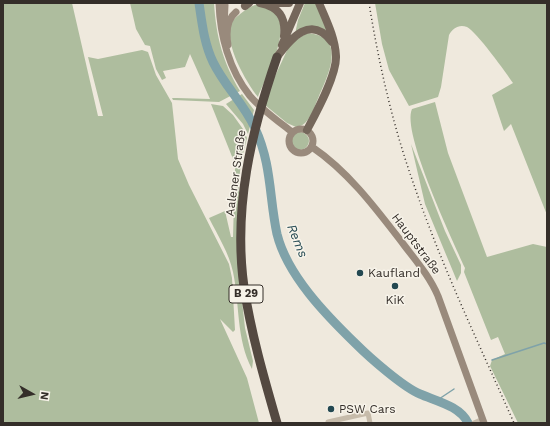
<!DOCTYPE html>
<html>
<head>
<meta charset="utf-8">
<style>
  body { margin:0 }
  #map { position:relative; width:550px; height:426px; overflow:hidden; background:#efe9dd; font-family:"Work Sans",sans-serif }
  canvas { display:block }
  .frame { position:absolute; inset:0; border:4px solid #342e29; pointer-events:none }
  .north { position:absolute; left:12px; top:374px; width:40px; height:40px; -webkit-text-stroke:3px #f7f3e9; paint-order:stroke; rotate:98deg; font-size:11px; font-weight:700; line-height:16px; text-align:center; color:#342e29 }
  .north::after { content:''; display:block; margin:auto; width:14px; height:18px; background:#342e29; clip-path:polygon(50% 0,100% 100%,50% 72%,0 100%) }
</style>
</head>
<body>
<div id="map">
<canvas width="550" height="426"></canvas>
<div class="frame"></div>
<div class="north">N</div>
</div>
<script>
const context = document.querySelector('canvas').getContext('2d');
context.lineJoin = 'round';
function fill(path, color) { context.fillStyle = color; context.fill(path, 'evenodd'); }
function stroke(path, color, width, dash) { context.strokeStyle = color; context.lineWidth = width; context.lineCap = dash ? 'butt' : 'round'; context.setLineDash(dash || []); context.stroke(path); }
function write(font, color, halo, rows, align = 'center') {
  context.font = font + ' "Work Sans",sans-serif'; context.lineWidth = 3; context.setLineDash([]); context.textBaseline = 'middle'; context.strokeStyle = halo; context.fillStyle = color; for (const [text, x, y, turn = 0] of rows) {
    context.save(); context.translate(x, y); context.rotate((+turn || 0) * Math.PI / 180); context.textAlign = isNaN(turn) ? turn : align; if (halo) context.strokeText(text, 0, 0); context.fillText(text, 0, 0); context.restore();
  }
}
fill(new Path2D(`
  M3 3H72L98 116H103L88 57 98 59 142 50 148 52 156 75 172 103 178 159 189 185 229 264 232 278 235 330 233 332 220 319 247 378 259 423H3Z
  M130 3H214C216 36 223 63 240 91L219 102 173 100 172 98H177L210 99 190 54 185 67 163 71 166 78 162 80 156 69 150 46 145 45 136 29Z
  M305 3H317L328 30 295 34 298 20Z
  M375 3H547V215L511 124 504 131 492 95 513 83C507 74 476 31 467 27 459 24 453 28 449 35L441 87 438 97 409 106 389 70 382 44Z
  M257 4C262 6 270 7 274 11 293 30 266 76 258 97 246 82 224 44 231 24 234 17 249 7 257 4Z
  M307 33C347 36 329 74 319 96 315 105 312 116 305 123 302 126 299 126 296 127L287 123 265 105 269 89 290 44Z
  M242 94 254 110 248 134 243 124 226 104Z
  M435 102 448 153 487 257 533 244 547 247V423H518L490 366 492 360 505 354 498 337 491 340 464 272 465 268C453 241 401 132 412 109Z
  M211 104 223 106 233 115 243 129 247 138 241 162 239 181V274L245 328 253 361 252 369C236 339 240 305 233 272 229 253 218 236 209 218L225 211 231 237H233L235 168 233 159Z
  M291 141a9 9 0 1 1 18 0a9 9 0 1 1-18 0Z
  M411 144 445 231 461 265V273L457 281 425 204Z`), '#aebd9e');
stroke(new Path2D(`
  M492 360 544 343 547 344
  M436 401 454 389`), '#7fa2a9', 1.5);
stroke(new Path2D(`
  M199 3C202 23 204 43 213 62 224 85 244 104 255 128 272 165 269 197 277 234 287 275 326 315 356 344 369 357 403 387 420 394 436 401 460 406 468 423`), '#7fa2a9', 9);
stroke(new Path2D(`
  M328 422 368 413 370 423
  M474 423 483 419`), '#c6bbaa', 5);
stroke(new Path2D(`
  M219 3C220 35 229 70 250 96 262 110 278 121 292 132
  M224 26 225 5
  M228 45C226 33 226 20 236 12
  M289 141a12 12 0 1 1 24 0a12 12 0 1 1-24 0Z
  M312 147C349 172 377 210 404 245 417 262 430 277 438 296L484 423`), '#998a7c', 7);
stroke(new Path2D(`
  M260 3C279 7 286 17 284 36
  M273 3H289
  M245 6 249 3
  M282 45 300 3
  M277 57C291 38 311 14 332 42
  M307 130C316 113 337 75 336 56 335 37 326 20 319 3`), '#75675b', 8);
stroke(new Path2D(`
  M277 423C264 378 251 333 244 287 233 208 251 132 277 57`), '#544941', 9);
stroke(new Path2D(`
  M369 3C379 65 393 126 414 185 442 267 479 344 514 423`), '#342e29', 1.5, [1, 3]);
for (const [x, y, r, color] of [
  [360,273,4,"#234851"],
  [395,286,4,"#234851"],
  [331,409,4,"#234851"]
]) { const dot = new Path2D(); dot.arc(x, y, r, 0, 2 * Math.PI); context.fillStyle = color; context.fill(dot); stroke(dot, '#f7f3e9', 1.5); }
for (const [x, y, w] of [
  [246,294,34]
]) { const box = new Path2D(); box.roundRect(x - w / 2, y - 9, w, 18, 3); context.fillStyle = '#f7f3e9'; context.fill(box); stroke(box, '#342e29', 1); }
write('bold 11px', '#342e29', null, [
  ["B 29",246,294]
]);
write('12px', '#342e29', '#f7f3e9', [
  ["Aalener Straße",236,173,-82],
  ["Hauptstraße",416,244,53]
]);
write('12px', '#342e29', '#f7f3e9', [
  ["Kaufland",368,273],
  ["KiK",395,300,"center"],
  ["PSW Cars",339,409]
], 'left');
write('italic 13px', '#234851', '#f7f3e9', [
  ["Rems",297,241,68]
]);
</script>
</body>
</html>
